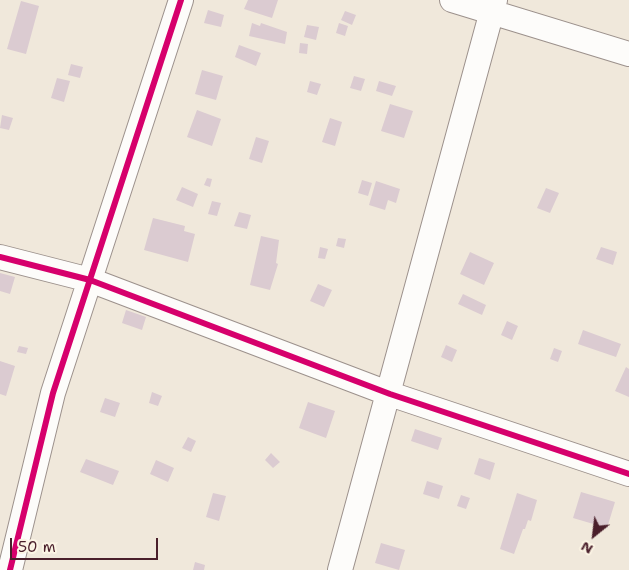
<!DOCTYPE html>
<html>
<head>
<meta charset="utf-8">
<style>
  body { margin:0 }
  #map { position:relative; width:629px; height:570px; overflow:hidden; background:#f0e8db; font-family:"Shantell Sans",sans-serif }
  canvas { display:block }
  .north { position:absolute; left:569px; top:510px; width:50px; height:50px; -webkit-text-stroke:4px #fcf5e5; paint-order:stroke; rotate:209deg; font-size:14px; font-weight:700; line-height:20px; text-align:center; color:#4a1f2b }
  .north::after { content:''; display:block; margin:auto; width:18px; height:22px; background:#4a1f2b; clip-path:polygon(50% 0,100% 100%,50% 72%,0 100%) }
  .scale { position:absolute; left:10px; top:538px; width:148px; height:22px; box-sizing:border-box; border:2px solid #4a1f2b; border-top:0; padding-left:6px; font-size:15px; line-height:18px; white-space:nowrap; color:#4a1f2b; -webkit-text-stroke:4px #fcf5e5; paint-order:stroke }
</style>
</head>
<body>
<div id="map">
<canvas width="629" height="570"></canvas>
<div class="north">N</div>
<div class="scale">50 m</div>
</div>
<script>
const context = document.querySelector('canvas').getContext('2d');
context.lineJoin = 'round';
function fill(path, color) { context.fillStyle = color; context.fill(path, 'evenodd'); }
function stroke(path, color, width, dash) { context.strokeStyle = color; context.lineWidth = width; context.lineCap = dash ? 'butt' : 'round'; context.setLineDash(dash || []); context.stroke(path); }
fill(new Path2D(`
  M248 0H278L272 18 244 9Z
  M21 1 39 6 26 54 7 49Z
  M208 10 224 15 221 27 204 23Z
  M345 11 356 15 352 25 341 20Z
  M252 23 260 26 261 23 287 32 285 44 249 36Z
  M339 23 348 26 345 36 336 33Z
  M307 25 319 27 316 40 304 37Z
  M300 43 308 44 307 54 299 53Z
  M239 45 261 53 256 66 235 57Z
  M71 64 83 67 80 78 68 75Z
  M202 70 223 76 216 100 195 94Z
  M354 76 365 79 361 91 350 88Z
  M57 78 70 81 64 102 51 98Z
  M310 81 321 84 317 95 307 92Z
  M379 81 396 86 392 96 376 91Z
  M390 104 413 111 404 138 381 131Z
  M197 110 221 119 212 146 187 137Z
  M2 115 13 118 9 130 0 128Z
  M330 118 342 122 335 146 322 142Z
  M256 137 269 141 262 163 249 159Z
  M207 178 212 179 210 187 204 185Z
  M362 180 372 183 368 196 358 193Z
  M376 181 400 189 396 203 388 200 385 210 369 205Z
  M182 187 198 194 193 207 176 200Z
  M546 188 559 193 550 213 537 208Z
  M212 201 221 203 217 216 208 214Z
  M239 212 251 215 247 229 234 226Z
  M153 218 185 226 184 231 195 234 188 262 144 250Z
  M261 236 279 240 276 263 278 264 270 290 250 285Z
  M338 238 346 239 344 248 336 246Z
  M320 247 328 249 325 259 318 258Z
  M601 247 617 252 613 265 596 259Z
  M470 252 494 263 484 285 460 274Z
  M0 273 15 277 10 294 0 291Z
  M318 284 332 290 324 307 310 301Z
  M463 294 486 305 482 315 458 304Z
  M126 310 146 317 142 330 122 323Z
  M507 321 518 326 512 340 501 335Z
  M583 330 621 344 616 357 578 344Z
  M446 345 457 350 452 362 441 357Z
  M19 346 28 348 26 354 17 352Z
  M554 348 562 351 558 362 550 359Z
  M0 361 15 366 6 396 0 394Z
  M626 367 629 369V397L615 391Z
  M152 392 162 396 158 406 149 403Z
  M105 398 120 403 115 417 100 412Z
  M308 402 335 411 326 438 299 428Z
  M415 429 442 438 438 450 411 441Z
  M188 437 196 441 191 452 182 448Z
  M271 453 280 462 273 468 265 460Z
  M479 458 495 463 490 480 474 474Z
  M86 459 119 471 113 485 80 472Z
  M156 460 174 468 168 482 150 474Z
  M427 481 443 486 439 499 423 494Z
  M581 492 615 502 607 528 573 518Z
  M213 493 226 496 219 521 206 517Z
  M517 493 537 500 531 521 528 520 525 529H523L514 554 500 549Z
  M461 495 470 498 466 509 457 506Z
  M381 543 405 550 399 570 375 563Z
  M195 562 205 565 204 570H193Z`), '#dbcbd1');
const minor = new Path2D(`
  M452 0 629 54
  M0 257 90 280 390 394 629 474
  M10 570 53 393 181 0
  M340 570 495 0`);
stroke(minor, '#9c918c', 26);
stroke(minor, '#fdfcfa', 24);
stroke(new Path2D(`
  M0 257 90 280 390 394 629 474
  M10 570 53 393 181 0`), '#d6006c', 6);
</script>
</body>
</html>
